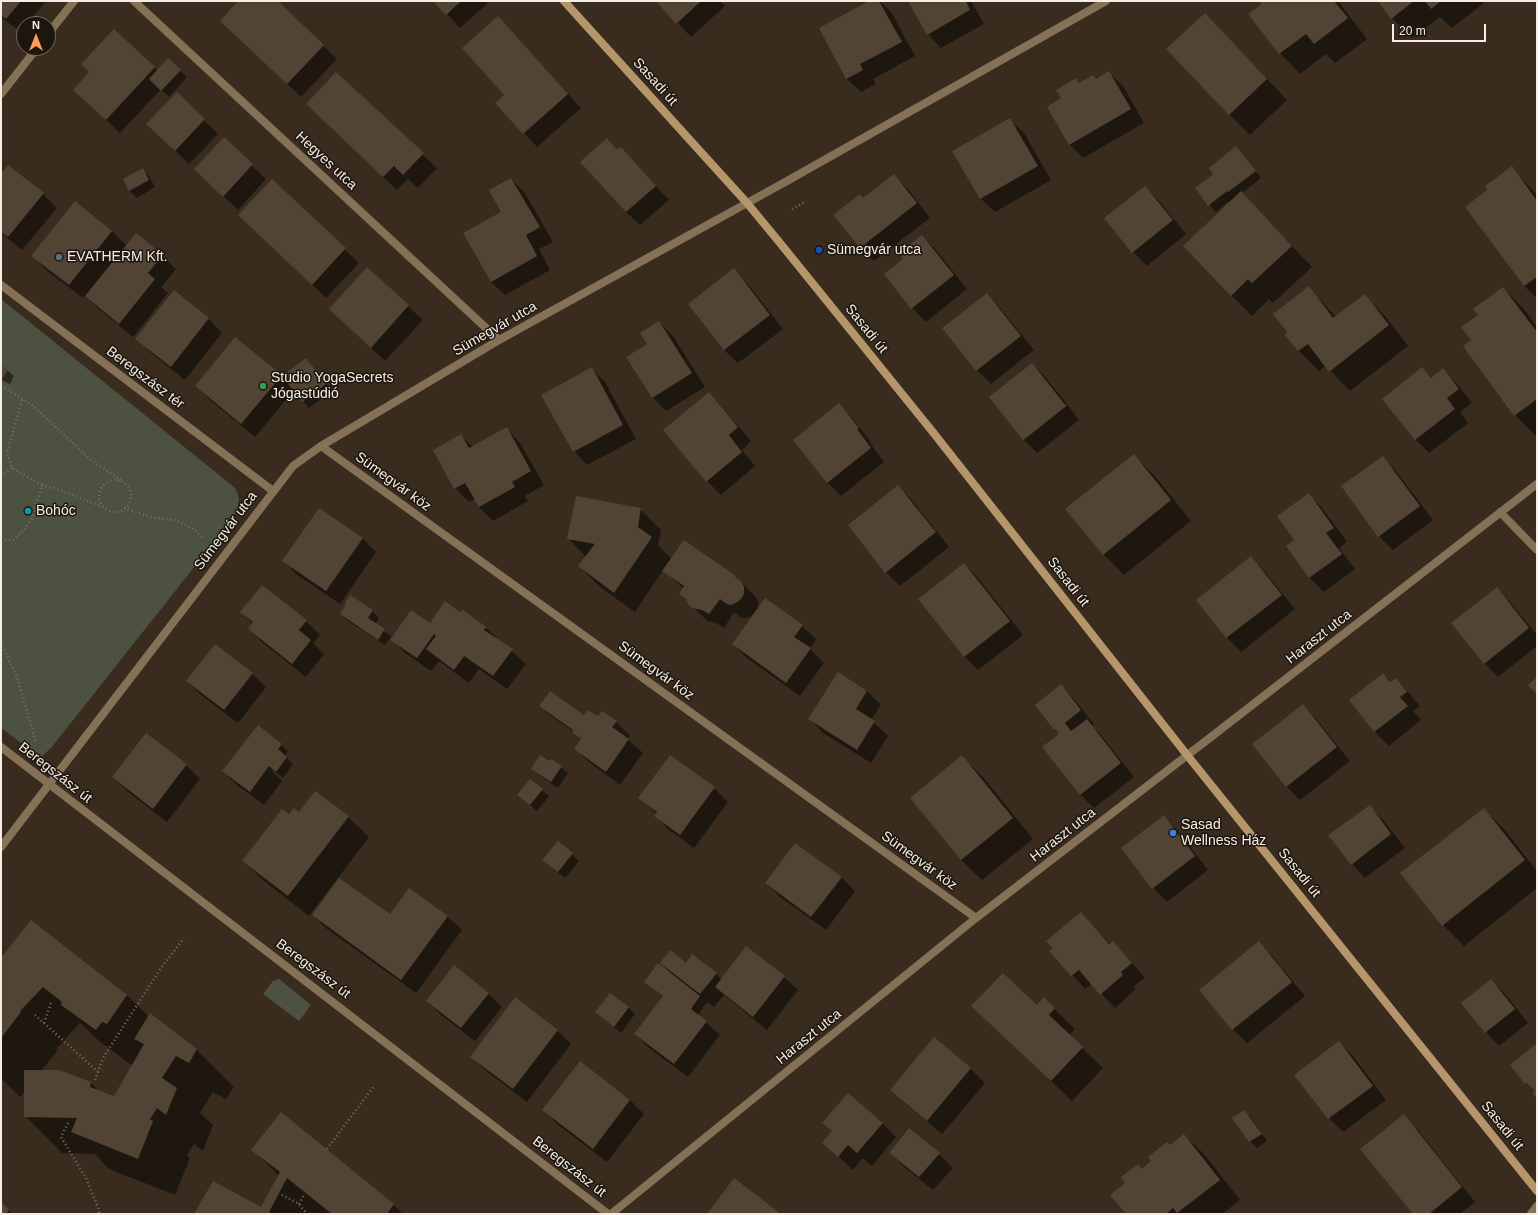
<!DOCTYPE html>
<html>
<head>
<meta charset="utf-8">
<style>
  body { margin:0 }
  #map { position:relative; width:1538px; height:1215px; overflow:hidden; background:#392c1e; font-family:Arial,sans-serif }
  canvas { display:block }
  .frame { position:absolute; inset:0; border:2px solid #f6eee4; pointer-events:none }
  .north { position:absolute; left:16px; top:16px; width:40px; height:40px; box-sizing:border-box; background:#1c160f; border:1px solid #736c64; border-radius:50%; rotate:0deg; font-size:11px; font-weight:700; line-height:16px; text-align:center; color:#f6eee4 }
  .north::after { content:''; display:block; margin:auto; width:14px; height:18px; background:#fe9c58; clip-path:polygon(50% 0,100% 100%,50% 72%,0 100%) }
  .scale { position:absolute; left:1392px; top:24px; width:94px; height:18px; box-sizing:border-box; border:2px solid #f6eee4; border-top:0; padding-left:5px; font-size:12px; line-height:14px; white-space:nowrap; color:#f6eee4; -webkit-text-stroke:3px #1c160f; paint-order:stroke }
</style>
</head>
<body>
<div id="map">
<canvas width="1538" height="1215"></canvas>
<div class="frame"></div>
<div class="north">N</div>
<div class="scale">20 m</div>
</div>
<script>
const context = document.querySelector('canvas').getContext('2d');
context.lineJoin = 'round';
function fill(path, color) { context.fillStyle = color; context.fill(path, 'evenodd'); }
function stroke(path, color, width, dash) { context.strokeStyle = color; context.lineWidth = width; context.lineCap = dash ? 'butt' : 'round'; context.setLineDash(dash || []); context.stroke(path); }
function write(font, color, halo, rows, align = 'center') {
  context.font = font + ' Arial,sans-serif'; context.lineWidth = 3; context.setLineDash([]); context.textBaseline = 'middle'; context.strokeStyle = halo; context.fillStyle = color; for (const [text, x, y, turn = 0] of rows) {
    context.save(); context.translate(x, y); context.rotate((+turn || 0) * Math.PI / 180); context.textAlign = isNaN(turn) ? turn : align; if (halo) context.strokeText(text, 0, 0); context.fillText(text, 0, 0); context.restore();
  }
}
fill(new Path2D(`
  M1 299 234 487C243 500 238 511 229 523L51 748 41 757 1 728Z
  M279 979 311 1005 299 1021 263 994 273 981Z`), '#4d5140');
fill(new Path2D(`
  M1 1H46L27 24H24V28L21 32 1 17Z
  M240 1H276L337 59 301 97 235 34Z
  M435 1H490L460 28Z
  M657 1H720L725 6 691 37Z
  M871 1H880L891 12 915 56 873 79 876 84 861 92 847 79 820 28Z
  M909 1H971L984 24 941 48 928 34Z
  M1261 1H1338L1367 39 1335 63 1326 54 1300 74 1280 53 1250 15 1263 4Z
  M1379 1H1482L1484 3 1452 28 1440 17 1412 38 1392 18Z
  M114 30 158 71 180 70 187 77 169 97 161 89 120 133 74 90 91 72Z
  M511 32 581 108 537 147 524 133 506 95Z
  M1225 35 1287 100 1250 135 1229 114Z
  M1109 73 1123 86 1144 123 1083 158 1069 144 1062 99 1076 79 1080 84 1096 79Z
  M336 74 437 168 418 188 408 179 397 190 321 117Z
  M177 94 218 134 189 164 162 138Z
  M1010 120 1024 133 1051 180 995 212 981 199 954 151Z
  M224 139 266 179 238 210 209 183Z
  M621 148 669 200 640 225 626 212 618 151Z
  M1236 148 1261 178 1242 193 1312 267 1273 303 1269 299 1252 316 1231 295 1230 202 1229 201 1216 212 1209 205Z
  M8 166 43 194 57 208 22 250 1 233V175Z
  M1511 168 1537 195V298L1524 286 1466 207 1489 191Z
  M143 170 149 176 155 187 137 198 130 191 124 180Z
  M894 176 908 189 930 218 874 261 860 248 864 199Z
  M511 179 525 193 553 242 539 249 550 270 505 295 491 282Z
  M272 180 359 263 326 298 239 215Z
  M1145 187 1159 201 1186 234 1147 266 1133 252 1106 218Z
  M112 231 127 246 162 255 176 269 161 287 168 293 133 337 100 310 85 296 83 298 46 270 33 256Z
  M922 236 936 250 967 289 926 322 912 308 885 275 905 259Z
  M367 269 423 320 385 361 330 309Z
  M733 270 747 283 783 329 738 363 724 350Z
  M1309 288 1336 317 1364 295 1385 316 1408 346 1350 391 1326 366 1319 371 1299 351 1286 335Z
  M1503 288 1524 309 1537 327V435L1536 436 1515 415 1464 346 1472 340 1479 315Z
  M174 292 209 319 222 333 185 380 150 352 137 339Z
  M987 294 1000 308 1034 350 991 384 977 370 943 328Z
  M659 322 673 336 705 387 666 411 652 397 648 345Z
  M306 359 332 391 309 408 294 390 255 437 210 400 196 386 281 375 282 377Z
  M1032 364 1046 378 1067 404 1024 438Z
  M1 366 7 370 14 376 10 384 1 380Z
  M591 368 605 382 636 439 587 465 574 451Z
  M1422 369 1432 378 1443 370 1457 384 1472 403 1460 412 1468 423 1429 453 1415 439Z
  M709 393 722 407 751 441 742 450 755 466 721 495 707 481Z
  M839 405 853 419 871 442 870 443 884 462 841 496 827 482Z
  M1068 405 1079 420 1037 453 1024 440Z
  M507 429 520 443 544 485 525 496 528 501 493 521 479 507 475 499 469 502 455 488 434 450 461 436 473 447Z
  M1134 455 1154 475 1191 521 1124 575 1103 554Z
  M1383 458 1396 471 1433 520 1393 550 1379 536Z
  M898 486 912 500 949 547 900 586 886 572Z
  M1309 495 1322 508 1347 542 1339 548 1355 569 1324 592 1310 578 1287 546 1296 540Z
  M640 509 661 530 658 545 672 559 684 541 736 577 755 596 758 601V611L802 626 816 639 810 649 824 663 800 696 747 658 733 644 756 612 750 617 744 618 740 617 734 612 724 628 716 623 707 621 680 593 684 589 663 570 635 612 600 587 579 566 586 557 568 538Z
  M362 538 376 552 340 604 297 575 284 561Z
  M1251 558 1265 572 1295 609 1241 652 1227 638 1197 600Z
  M964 564 978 578 1023 635 978 670 964 656Z
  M1497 589 1510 602 1537 635V646L1498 677 1484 663Z
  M351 596 372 611 379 618 375 624 391 637 385 645 348 621 341 614Z
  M463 611 486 628 526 664 507 689 479 669 469 683 439 661 431 671 405 653 392 639 461 614Z
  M241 612 306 621 320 635 313 643 324 654 306 677 263 643 249 629 253 624Z
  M252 674 266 687 238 723 201 695 187 681Z
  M838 674 867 691 881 705 871 720 888 736 871 763 823 733 810 719Z
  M1383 674 1391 682 1396 679 1409 693 1420 706 1413 711 1421 720 1389 746 1375 732 1350 700Z
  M1061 686 1075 700 1094 724 1092 726 1100 734 1134 777 1094 808 1080 794 1060 734 1036 706Z
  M1303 705 1316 719 1350 761 1300 800 1286 786Z
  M541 706 616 722 630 736 627 739 643 753 620 785 589 762 575 749 581 740 574 732 547 713Z
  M281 745 288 751 285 756 293 764 283 778 273 770 272 771 282 781 264 805 237 785 223 771Z
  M962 757 983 777 1033 839 982 880 961 860Z
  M186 765 200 779 167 822 127 791 113 777Z
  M561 767 568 773 558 788 539 775 532 768Z
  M714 788 728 802 694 848 669 830 656 816 657 814 640 798Z
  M542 790 549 796 537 811 518 795Z
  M1369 806 1383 820 1405 848 1365 878 1352 864Z
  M1483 809 1504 829 1537 871V888L1464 946 1443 925 1402 873Z
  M299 813 348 817 369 837 309 916 264 881 243 861 289 816Z
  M1164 816 1177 830 1208 870 1167 902 1153 888 1122 849Z
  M558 842 579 861 565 878 543 860Z
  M841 877 855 891 826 930 780 897 766 883Z
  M409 889 448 917 462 930 416 993 327 929 313 915 390 916Z
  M1081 913 1110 944 1113 942 1126 956 1145 978 1134 986 1136 989 1115 1008 1092 984 1085 989 1051 951Z
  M1259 943 1272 956 1305 996 1247 1043 1233 1030 1201 990Z
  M1 960 127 995 149 1017 151 1014 197 1050 234 1087 226 1099 213 1092 200 1113 213 1125 203 1151 194 1144 187 1155 190 1158 175 1195 109 1169 95 1154 62 1153 25 1116V1091L20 1097 1 1078ZM80 1023 99 1041 133 1066 115 1097 99 1091 91 1083 41 1071 58 1050 56 1049Z
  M661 963 686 964 716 974 722 980 784 977 798 990 767 1030 724 995 714 1007 707 1002 698 1015 720 1035 688 1077 649 1048 635 1034 663 997 645 982 671 973Z
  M1491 980 1505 994 1528 1023 1499 1046 1486 1032Z
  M488 993 502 1007 475 1041 441 1015 427 1001Z
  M1044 999 1075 1029 1069 1036 1103 1068 1072 1101 972 1006H1037Z
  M628 1007 635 1014 621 1033 596 1012Z
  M557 1030 571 1044 527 1102 485 1070 471 1057Z
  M934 1038 971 1069 985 1083 942 1134 905 1103 891 1090Z
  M1339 1042 1353 1056 1386 1100 1343 1132 1329 1118 1296 1075Z
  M1537 1044V1098L1534 1092 1511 1065Z
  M580 1062 630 1100 644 1114 607 1162 557 1124 544 1110Z
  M1244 1111 1251 1118 1267 1141 1257 1148 1250 1141 1234 1118Z
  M281 1113 394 1205 403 1214H195L261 1209 279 1176 253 1150Z
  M1403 1116 1417 1129 1475 1202 1460 1214H1414Z
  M824 1123H882L896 1137 872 1166 862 1158 853 1170 824 1143 833 1132Z
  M1184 1135 1205 1155 1240 1200 1222 1214H1127L1142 1170Z
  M890 1153 939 1154 953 1168 933 1190 904 1167Z
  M1 1204 12 1214H1Z`), '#0007');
fill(new Path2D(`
  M1 1H21L6 19 1 15Z
  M238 1H278L324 45 287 84 220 21Z
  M433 1H461L446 15Z
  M656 1H701L676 24Z
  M869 1H879L902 42 860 64 863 70 846 79 819 28Z
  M908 1H966L970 10 927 35Z
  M1259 1H1334L1348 18 1314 44 1306 34 1279 54 1248 14 1262 4Z
  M1378 1H1414L1391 19Z
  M1425 1H1441L1431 9Z
  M1205 13 1267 79 1229 115 1166 49Z
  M498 16 568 94 523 134 495 103 504 95 462 48Z
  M114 29 155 67 106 120 73 90 89 72 81 64Z
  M168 58 181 70 161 91 149 79Z
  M1109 71 1131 109 1069 145 1047 107 1061 98 1056 90 1076 78 1079 83 1093 75 1096 79Z
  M336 72 424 153 403 175 394 166 383 177 306 104Z
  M177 92 205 119 175 151 146 124Z
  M1010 118 1038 166 980 199 952 151Z
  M224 137 253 164 223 197 194 169Z
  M607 138 617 150 621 147 656 186 626 212 580 162Z
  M1236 146 1256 171 1228 192 1227 191 1208 206 1195 188 1213 174 1209 168Z
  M8 165 44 193 8 237 1 232V174Z
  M1512 166 1537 201V277L1524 286 1465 207 1487 190 1485 186Z
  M143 168 149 180 129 191 123 179Z
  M894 174 917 203 860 248 833 215 860 194 863 198Z
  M511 178 540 227 526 235 537 256 491 282 463 233 501 212 489 190Z
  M272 179 346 248 312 285 238 215Z
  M1145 186 1173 220 1132 253 1104 218Z
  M1241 191 1292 246 1252 283 1248 279 1231 296 1183 246Z
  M75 201 112 231 69 285 31 256Z
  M136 233 163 255 148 273 155 279 119 324 85 296Z
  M922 235 954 275 911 309 884 274 903 259 899 253Z
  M367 267 409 305 371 348 329 309Z
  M734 268 770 315 724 350 688 304Z
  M1309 286 1333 318 1365 294 1389 325 1329 372 1308 344 1298 351 1285 335 1287 332 1273 314Z
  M1503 287 1537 332V399L1514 416 1463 346 1471 340 1461 327 1478 315 1473 309Z
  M174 290 209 318 171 367 135 339Z
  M987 293 1021 336 976 371 942 328Z
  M659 321 692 373 652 398 626 357 647 344 640 333Z
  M235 337 282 375 241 424 195 386Z
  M306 358 326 384 302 402 282 376Z
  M1032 363 1066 406 1023 440 989 397Z
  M1 365 8 369 3 378 1 377Z
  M592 367 623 425 573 452 541 395Z
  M1422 367 1431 378 1443 368 1459 389 1447 398 1455 409 1415 440 1382 399Z
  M709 392 738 427 729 435 742 452 706 482 663 430Z
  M839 403 859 428 857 429 871 448 827 483 793 440Z
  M507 427 531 471 512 482 515 487 479 507 465 483 454 489 433 450 461 434 469 448Z
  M1134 454 1171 500 1103 555 1065 509Z
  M1383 456 1420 506 1378 537 1341 486Z
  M898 485 936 532 885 573 848 525Z
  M1309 493 1334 528 1326 533 1342 554 1309 578 1286 546 1294 540 1277 516Z
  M576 496 641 508 638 527 652 537 614 593 578 566 595 544 567 539Z
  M319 508 363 538 326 591 282 561Z
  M684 540 736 576 735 577 741 581 744 587V594L741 599 736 603 730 605 725 603 720 599 709 614 702 610 692 608 689 605 686 599 679 594 684 586 662 571Z
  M1251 556 1282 595 1226 638 1196 600Z
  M964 563 1010 621 964 657 918 599Z
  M262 585 307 620 299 630 311 640 292 664 248 629 253 622 240 612Z
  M1497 587 1529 628 1484 664 1451 623Z
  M350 595 373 610 368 618 385 629 378 640 340 614 346 604 345 603Z
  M765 598 803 625 794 637 811 648 786 683 732 644Z
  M445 601 460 612 463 610 486 627 484 630 513 649 493 676 464 656 454 670 426 649 436 636 434 634 417 658 390 640 411 610 430 623Z
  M215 644 253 673 224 710 186 681Z
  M838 672 867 691 856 709 875 721 857 750 808 719Z
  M1383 673 1390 682 1396 678 1407 692 1400 697 1408 706 1374 732 1349 700Z
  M1537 677V694L1528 685Z
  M1061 684 1081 710 1065 723 1071 731 1087 719 1121 763 1080 795 1042 747 1059 734 1056 729 1054 730 1035 705Z
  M550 691 584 715 588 710 598 716 602 711 617 721 612 727 629 739 606 772 574 749 581 739 572 732 573 730 539 706Z
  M1303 704 1337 747 1286 787 1252 744Z
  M258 725 282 744 278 749 287 757 276 772 269 766 250 792 222 771Z
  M146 733 187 764 153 809 112 777Z
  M540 755 549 761 551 759 562 766 551 782 531 769Z
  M670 755 715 787 680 835 654 816 657 812 638 798Z
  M962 755 1013 818 961 860 910 798Z
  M530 779 543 789 530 805 517 795Z
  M315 791 349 816 288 896 242 861 282 809 289 814 294 808 299 812Z
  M1370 805 1391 834 1351 865 1328 835Z
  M1484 808 1525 860 1442 926 1400 873Z
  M1164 815 1195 856 1152 889 1121 848Z
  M558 841 573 853 558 872 542 860Z
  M795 843 842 877 811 917 765 883Z
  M339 878 390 914 409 888 448 916 401 980 312 915Z
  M1081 912 1109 944 1113 941 1132 963 1121 972 1123 975 1100 995 1079 970 1071 976 1049 951 1053 948 1046 941Z
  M31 920 127 995 107 1024 102 1022 96 1030 61 1005 62 1002 43 987 20 1011 21 1012 1 1038V958Z
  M1259 941 1292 982 1232 1030 1199 990Z
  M746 946 785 976 753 1017 715 987Z
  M670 950 686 963 692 954 717 973 700 994 660 963Z
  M658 963 700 996 691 1009 707 1021 674 1064 634 1034 663 996 644 982Z
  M454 965 489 993 461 1028 426 1001Z
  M1003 973 1037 1005 1044 997 1055 1008 1049 1015 1083 1047 1051 1081 971 1006Z
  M1491 979 1515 1009 1485 1033 1461 1003Z
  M610 993 629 1007 614 1027 595 1012Z
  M515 997 558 1030 513 1089 470 1057Z
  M150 1013 197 1049 189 1063 176 1056 162 1078 177 1088 166 1115 157 1108 150 1119 153 1121 138 1159 71 1132 77 1118 24 1117V1070H59L91 1082 90 1087 114 1096 144 1044 134 1039Z
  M934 1037 971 1068 927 1121 890 1090Z
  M1339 1041 1373 1086 1328 1119 1294 1075Z
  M1537 1043V1099L1533 1094 1534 1091 1527 1083 1525 1084 1510 1065Z
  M580 1061 630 1100 593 1149 542 1110Z
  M848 1093 883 1123 857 1153 848 1145 838 1157 822 1143 832 1131 822 1123Z
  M1244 1110 1262 1134 1249 1142 1232 1118Z
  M281 1112 394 1204 387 1214H332L287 1178 269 1212 273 1214H194L213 1181 261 1207 280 1172 251 1150Z
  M1404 1114 1462 1187 1429 1214H1413L1360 1149Z
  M909 1128 940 1153 919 1177 889 1153Z
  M1184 1134 1220 1180 1177 1213 1173 1208 1166 1214H1126L1110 1195 1125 1183 1121 1177 1138 1164 1142 1169 1151 1161 1148 1157 1167 1142 1170 1145Z
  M734 1178 781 1214H707Z
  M1 1202 9 1210 6 1214H1Z`), '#514434');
stroke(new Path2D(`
  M792 209 805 202
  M1 386 31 404 91 460 122 481
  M1 476 12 468
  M99 496a16 16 0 1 1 32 0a16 16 0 1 1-32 0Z
  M42 485 63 491 105 508
  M124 508 154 518 176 520 195 530 202 537
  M1 540H13L24 530 33 517 42 485 12 468 7 453 22 400
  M1 642 18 680 36 742
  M35 1015 98 1072
  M44 1023 51 1003
  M95 1080 103 1058 161 968 184 938
  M68 1123 61 1137 86 1178 99 1210V1214
  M327 1149 374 1086
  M282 1195 299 1204 307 1214
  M299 1204 304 1195`), '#7b7063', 2.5, [1, 3]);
stroke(new Path2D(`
  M134 1 499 340
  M48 34 74 1
  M1 94 37 48
  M1 285 273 491
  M321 446 976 918
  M1500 512 1537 550
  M1 747 608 1214
  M1 847 293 466 321 446 499 340 787 181 1106 1
  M611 1214 976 918 1220 730 1537 484
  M1531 1214 1537 1206`), '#847156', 8);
stroke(new Path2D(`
  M564 1 747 203 780 243 932 431 1187 755 1537 1191`), '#b5966b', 8);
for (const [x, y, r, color] of [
  [819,250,4,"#1a4fb4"],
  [59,257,4,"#5c6f8a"],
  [263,386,4,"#2e9e5b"],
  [28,511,4,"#0f9aa8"],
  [1173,833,4,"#3f7fe0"]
]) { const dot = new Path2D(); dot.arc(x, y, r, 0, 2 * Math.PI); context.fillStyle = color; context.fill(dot); stroke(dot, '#1c160f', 1.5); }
write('14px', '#f6eee4', '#1c160f', [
  ["Sasadi út",655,82,48],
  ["Hegyes utca",326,161,43],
  ["Sümegvár utca",495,329,-30],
  ["Sasadi út",866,329,51],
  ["Beregszász tér",145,378,37],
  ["Sümegvár köz",393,482,36],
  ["Sümegvár utca",226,531,-53],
  ["Sasadi út",1068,582,52],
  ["Haraszt utca",1319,637,-38],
  ["Sümegvár köz",656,671,36],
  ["Beregszász út",55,773,38],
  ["Haraszt utca",1063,835,-38],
  ["Sümegvár köz",919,861,36],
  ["Sasadi út",1299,873,51],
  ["Beregszász út",313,969,37],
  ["Haraszt utca",809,1037,-39],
  ["Sasadi út",1502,1126,51],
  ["Beregszász út",569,1167,38]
]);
write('14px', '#f6eee4', '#1c160f', [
  ["Sümegvár utca",827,250],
  ["EVATHERM Kft.",67,257],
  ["Studio YogaSecrets",271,378],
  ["Jógastúdió",271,394],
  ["Bohóc",36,511],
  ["Sasad",1181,825],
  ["Wellness Ház",1181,841]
], 'left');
</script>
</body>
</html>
